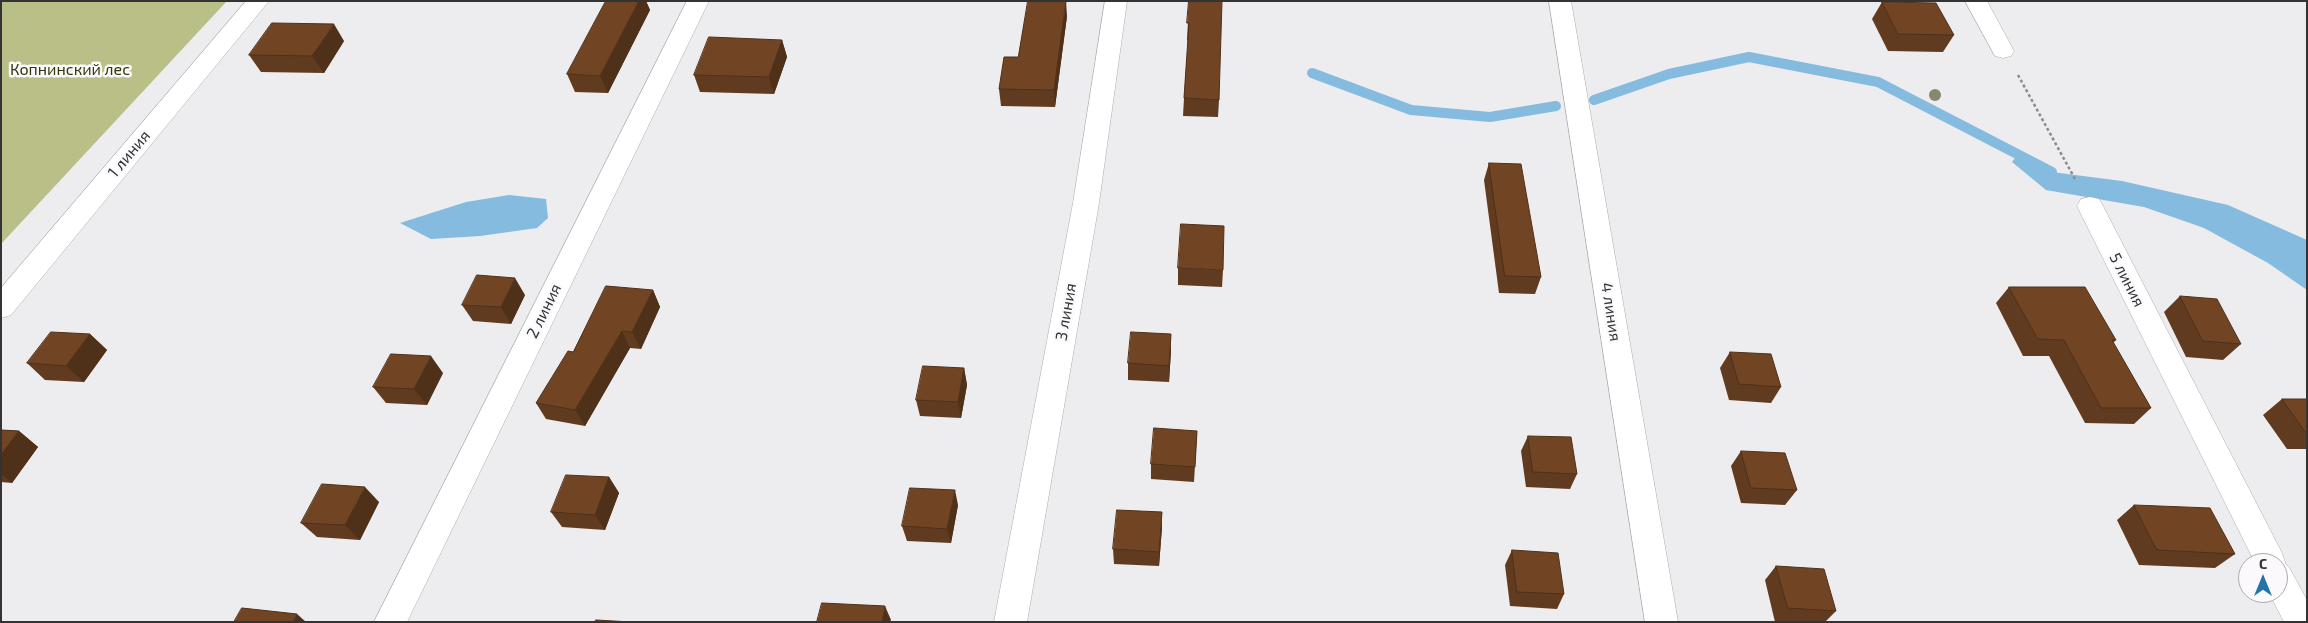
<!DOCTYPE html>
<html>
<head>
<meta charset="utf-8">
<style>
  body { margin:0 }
  #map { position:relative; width:2308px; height:623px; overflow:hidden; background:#edecef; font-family:"Exo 2",sans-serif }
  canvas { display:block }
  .frame { position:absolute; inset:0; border:2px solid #333334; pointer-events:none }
  .north { position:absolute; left:2238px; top:553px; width:50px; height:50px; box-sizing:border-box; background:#fbf9fc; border:1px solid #abaaac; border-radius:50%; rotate:0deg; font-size:14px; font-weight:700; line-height:20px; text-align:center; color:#333334 }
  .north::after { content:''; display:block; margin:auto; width:18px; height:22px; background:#2275a6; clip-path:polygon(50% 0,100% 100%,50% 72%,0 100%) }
</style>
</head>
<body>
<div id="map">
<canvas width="2308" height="623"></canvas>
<div class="frame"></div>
<div class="north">С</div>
</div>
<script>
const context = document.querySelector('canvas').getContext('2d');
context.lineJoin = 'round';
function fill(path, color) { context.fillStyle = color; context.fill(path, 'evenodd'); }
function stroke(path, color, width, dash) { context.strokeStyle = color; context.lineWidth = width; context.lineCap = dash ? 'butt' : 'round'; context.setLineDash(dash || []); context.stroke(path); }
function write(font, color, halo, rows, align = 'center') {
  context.font = font + ' "Exo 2",sans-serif'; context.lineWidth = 5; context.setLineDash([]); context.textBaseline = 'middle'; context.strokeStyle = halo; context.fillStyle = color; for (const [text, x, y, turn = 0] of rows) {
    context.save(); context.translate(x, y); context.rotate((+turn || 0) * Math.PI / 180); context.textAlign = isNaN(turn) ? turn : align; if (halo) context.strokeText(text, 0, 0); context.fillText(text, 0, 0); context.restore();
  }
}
fill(new Path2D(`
  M1 1H227L1 244Z`), '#b9bf87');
fill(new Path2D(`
  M2018 154 2052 172 2122 181 2228 205 2307 240V290L2268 263 2204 228 2144 207 2046 190 2012 162Z
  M509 195 546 199 548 218 537 228 480 236 431 239 400 223 466 202Z`), '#84bbdf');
stroke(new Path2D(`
  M1312 73 1411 110 1490 117 1556 106
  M1594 100 1669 74 1749 57 1878 82 2052 172`), '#84bbdf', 10);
const minor = new Path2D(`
  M246 1H269L11 315 1 318V288Z
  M687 1H709L407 622H374Z
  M1105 1H1127L1099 203 1027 622H994L1073 203Z
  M1549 1H1571L1678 622H1645Z
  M1965 1H1987L2014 51 2011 56 2003 58 1995 56Z
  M2090 197 2099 199 2103 206 2282 553 2286 565 2289 567 2307 600V622H2284L2269 593H2278V563H2255L2077 206 2081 199Z`);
stroke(minor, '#adabae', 1);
stroke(new Path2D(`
  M2018 75 2075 179`), '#8c8c8e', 2.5, [3, 2.5]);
fill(minor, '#fff');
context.fillStyle = '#878870';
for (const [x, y] of [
  [1935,95]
]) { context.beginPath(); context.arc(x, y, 6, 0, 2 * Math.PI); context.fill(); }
fill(new Path2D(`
  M606 1H646L650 10 608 93 575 92 567 74Z
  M1189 1 1219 100 1218 117 1183 116 1184 98 1188 41 1187 40Z
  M1882 2 1954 35 1943 52 1888 51 1872 19Z
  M1067 16 1055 107 1001 106 999 89 1018 57Z
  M782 40 787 57 774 94 700 92 694 75Z
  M344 41 324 73 261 72 249 55Z
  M1489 163 1541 277 1535 294 1499 293 1484 180Z
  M1178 268 1223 270 1222 287 1178 285Z
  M2009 287 2116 340 2113 343 2151 408 2134 424 2085 423 2049 356H2023L1996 303Z
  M653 290 660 307 641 349 630 348 585 426 546 419 536 403Z
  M525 295 511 324 473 321 462 305Z
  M2180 296 2241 344 2223 360 2186 357 2164 312Z
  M90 334 107 350 84 382 45 380 27 363Z
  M1171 350 1169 382 1128 380V363Z
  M1730 352 1781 387 1771 403 1729 400 1720 368Z
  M964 368 967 385 961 418 920 416 916 400Z
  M443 373 427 405 386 403 373 387Z
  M2282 399H2307V449H2287L2263 415Z
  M1 430 19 431 38 447 12 483 1 482Z
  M1197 431 1194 482 1151 479V464Z
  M1528 436 1577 474 1570 489 1526 487 1521 451Z
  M1741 451 1797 490 1785 505 1741 503 1731 466Z
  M609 477 619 493 605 530 562 527 551 512Z
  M379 502 360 540 317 537 301 523Z
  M958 505 951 543 907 541 902 526Z
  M2134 505 2235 554 2215 568 2139 565 2117 520Z
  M1162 527 1159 566 1114 564 1113 549Z
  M1512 550 1564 594 1557 609 1510 606 1505 565Z
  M1776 566 1836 611 1825 622H1775L1765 580Z`), '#613b1f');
fill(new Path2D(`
  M639 1H646L650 10 608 93 600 76Z
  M1066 1 1067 16 1055 107 1054 90Z
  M334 24 344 41 324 73 312 56Z
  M782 40 787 57 774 94 769 77Z
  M515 278 525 295 511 324 501 307Z
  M653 290 660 307 641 349 632 332Z
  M622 331 630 348 585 426 575 410Z
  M90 334 107 350 84 382 66 366Z
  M1171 334V350L1169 382V366Z
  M431 356 443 373 427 405 414 389Z
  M964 368 967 385 961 418 958 402Z
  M19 431 38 447 12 483 1 474V455Z
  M609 477 619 493 605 530 595 515Z
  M365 487 379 502 360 540 345 525Z
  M955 490 958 505 951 543 947 529Z
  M1162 512V527L1159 566V552Z
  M885 606 891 620 890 622H882Z
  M297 614 306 622H293Z`), '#4f3019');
const building = new Path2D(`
  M606 1H639L600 76 567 74Z
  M1028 1H1066L1054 90 999 89 1004 57H1018Z
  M1189 1H1222L1219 100 1184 98 1189 23H1187Z
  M1882 2 1936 3 1954 35 1898 34Z
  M272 23 334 24 312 56 249 55Z
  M709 37 782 40 769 77 694 75Z
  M1489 163 1521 164 1541 277 1505 276Z
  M1181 224 1224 226 1223 270 1178 268Z
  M477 275 515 278 501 307 462 305Z
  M606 286 653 290 632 332 622 331 575 410 536 403 568 351 573 352Z
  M2009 287H2085L2116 340H2112L2151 408H2101L2064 340 2038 339Z
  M2180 296 2217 299 2241 344 2203 341Z
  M51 332 90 334 66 366 27 363Z
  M1131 332 1171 334 1169 366 1128 363Z
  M1730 352 1771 354 1781 387 1739 384Z
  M391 354 431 356 414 389 373 387Z
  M923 366 964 368 958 402 916 400Z
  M2282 399H2307V434Z
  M1154 428 1197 431 1195 467 1151 464Z
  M1 430 19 431 1 455Z
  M1528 436 1571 437 1577 474 1533 472Z
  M1741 451 1785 453 1797 490 1751 488Z
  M566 475 609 477 595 515 551 512Z
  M322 484 365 487 345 525 301 523Z
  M910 488 955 490 947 529 902 526Z
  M2134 505 2210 508 2235 554 2157 550Z
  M1117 510 1162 512 1159 552 1113 549Z
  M1512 550 1558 553 1564 594 1517 592Z
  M1776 566 1824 569 1836 611 1788 608Z
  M822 603 885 606 882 622H817Z
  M242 608 297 614 293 622H234Z
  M596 620 631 622H595Z`);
fill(building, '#714524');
stroke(building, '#4f3019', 1);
write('16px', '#343709', '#fbf9fc', [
  ["Копнинский лес",70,70]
]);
write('16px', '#333334', '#fbf9fc', [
  ["1 линия",129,154,-50],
  ["5 линия",2127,280,63],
  ["2 линия",544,311,-64],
  ["3 линия",1066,312,-80],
  ["4 линия",1611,312,81]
]);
</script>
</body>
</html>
